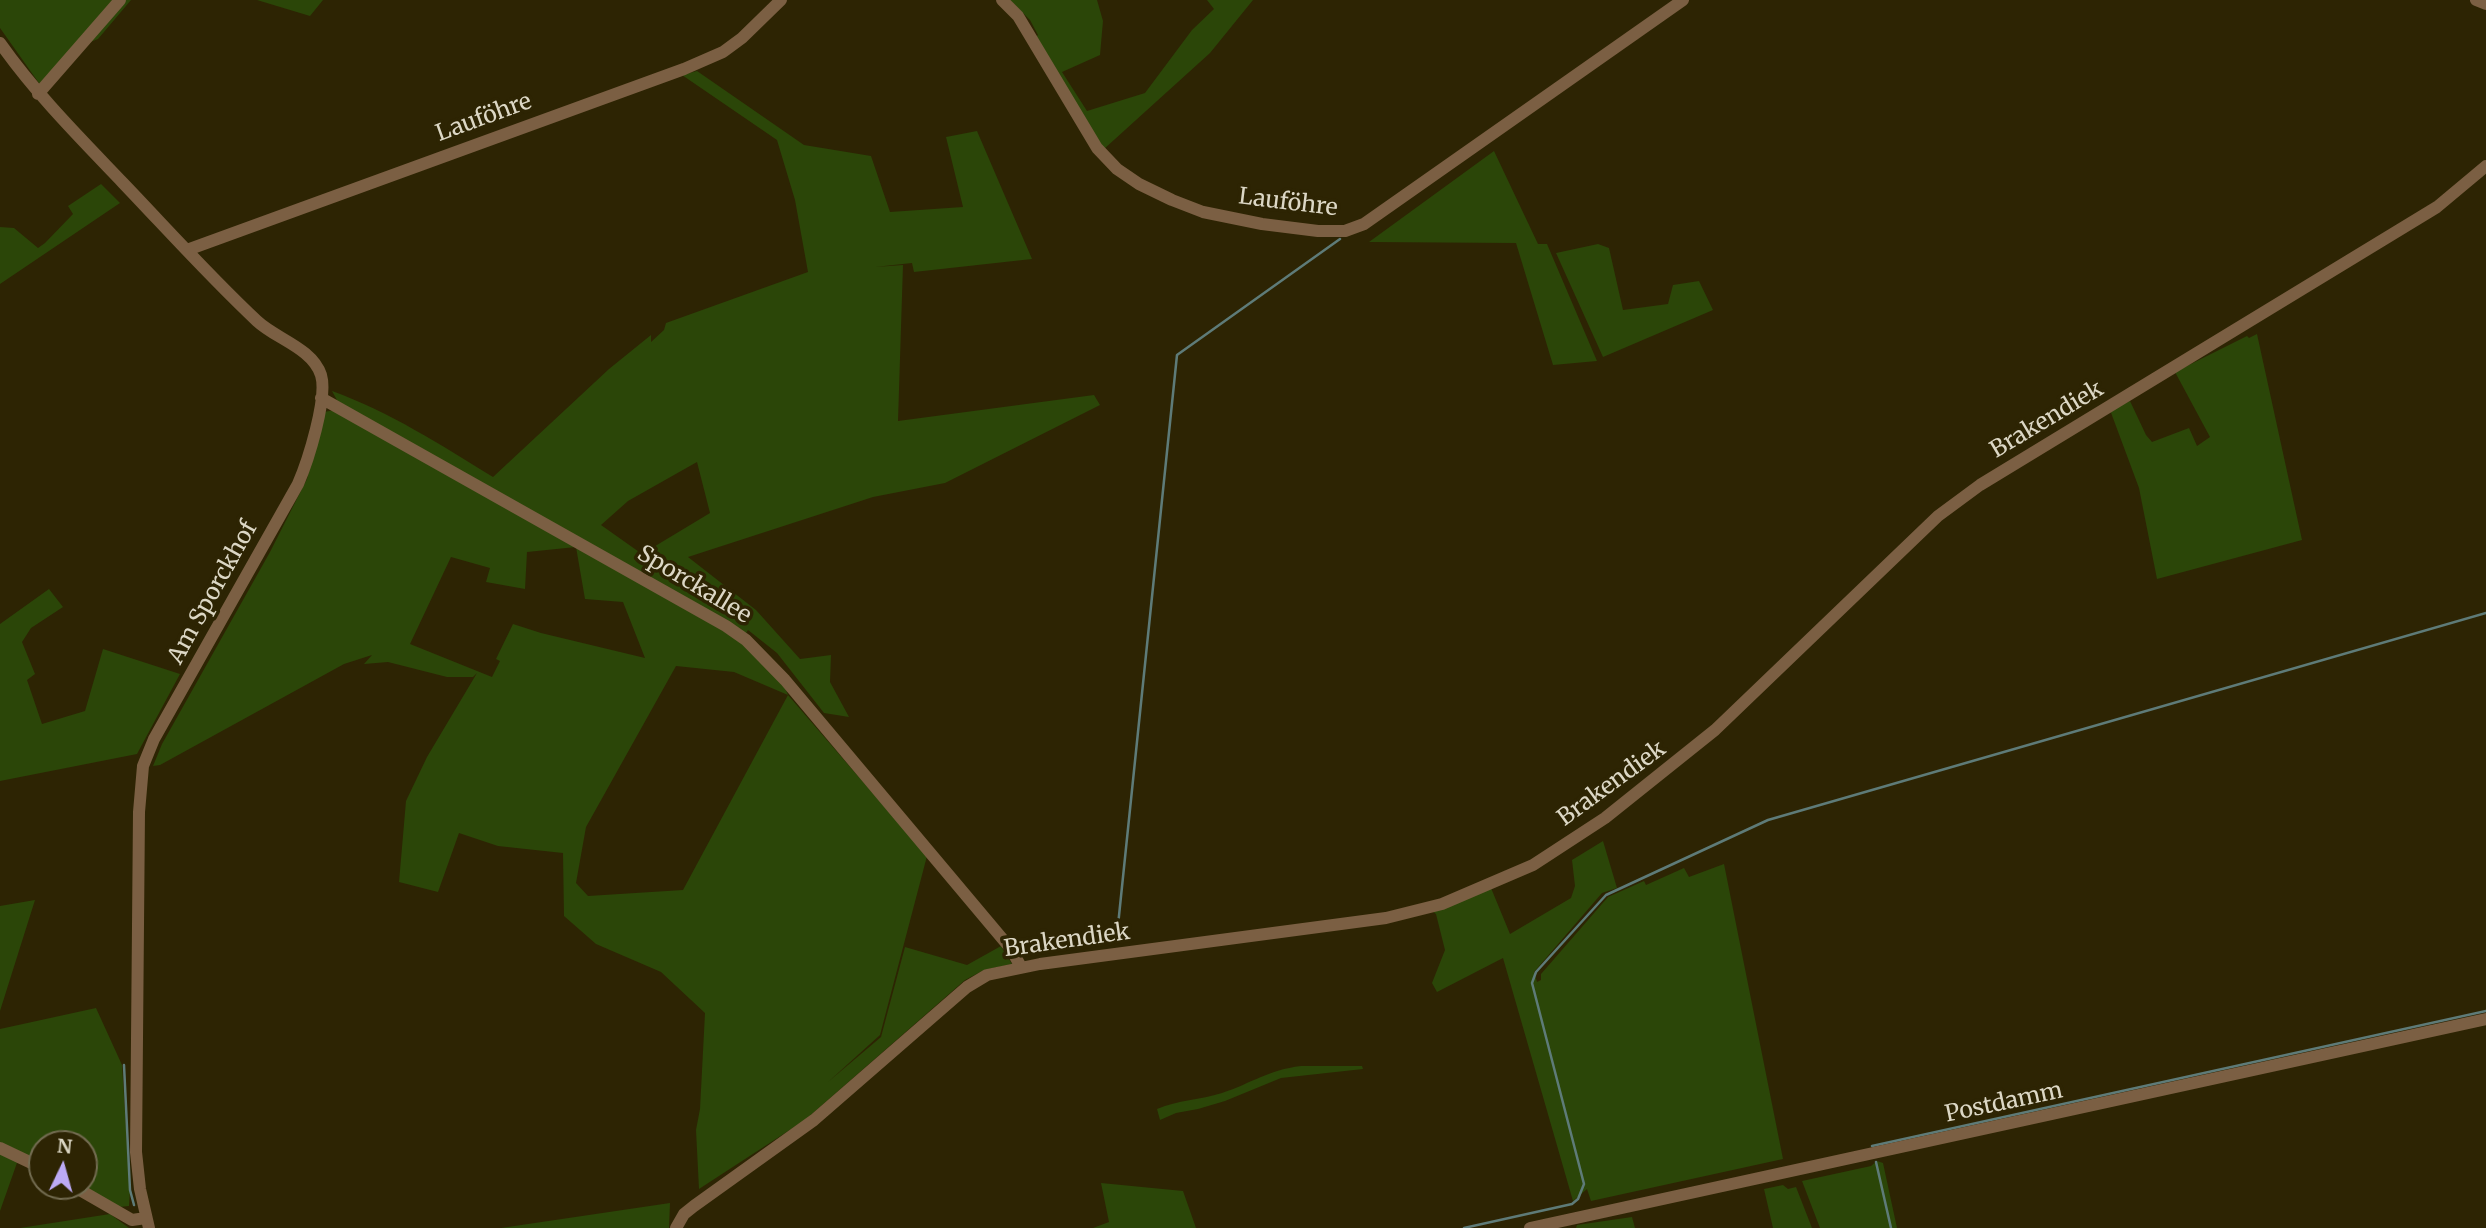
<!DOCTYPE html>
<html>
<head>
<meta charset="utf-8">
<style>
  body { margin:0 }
  #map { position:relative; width:2486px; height:1228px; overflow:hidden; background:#2d2403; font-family:Merriweather,serif }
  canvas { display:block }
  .north { position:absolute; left:28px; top:1130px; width:70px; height:70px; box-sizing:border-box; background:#2d2403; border:2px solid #736c51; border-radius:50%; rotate:5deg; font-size:19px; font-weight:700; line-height:28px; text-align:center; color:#dcd7c5 }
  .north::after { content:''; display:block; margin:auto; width:24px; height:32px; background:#bcaaf5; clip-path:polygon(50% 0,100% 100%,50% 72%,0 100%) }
</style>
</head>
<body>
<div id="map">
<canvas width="2486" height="1228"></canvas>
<div class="north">N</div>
</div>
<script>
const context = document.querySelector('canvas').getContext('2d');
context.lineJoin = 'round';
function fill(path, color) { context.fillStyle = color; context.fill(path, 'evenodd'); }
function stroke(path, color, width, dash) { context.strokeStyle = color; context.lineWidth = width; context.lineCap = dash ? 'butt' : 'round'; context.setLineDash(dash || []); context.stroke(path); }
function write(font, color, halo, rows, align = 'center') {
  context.font = font + ' Merriweather,serif'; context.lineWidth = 7; context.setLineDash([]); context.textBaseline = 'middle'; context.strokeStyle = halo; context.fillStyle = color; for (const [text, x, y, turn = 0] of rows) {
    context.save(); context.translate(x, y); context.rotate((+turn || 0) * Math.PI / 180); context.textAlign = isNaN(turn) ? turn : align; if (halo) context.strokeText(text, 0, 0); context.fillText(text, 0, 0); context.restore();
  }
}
fill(new Path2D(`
  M0 0H131L98 39 88 43 46 93 0 28Z
  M257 0H323L310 16Z
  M1010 0H1097L1103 21 1100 55 1062 72 1087 111 1145 93 1192 30 1214 9 1207 0H1253L1210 53 1104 149 1035 38 1038 35 1030 20Z
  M697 71 804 145 871 156 890 212 963 207 946 137 977 131 1032 259 914 272 912 263 875 267 903 265 898 421 1094 395 1100 405 945 483 873 497 688 557 756 610 800 659 831 655 830 682 849 717 824 713 777 653 748 630 741 641 783 683 788 695 927 856 880 1035 828 1082 881 1037 905 947 967 965 1001 946 1012 964 984 970 965 980 805 1120 699 1189 696 1130 700 1109 705 1013 661 972 596 944 564 916 563 853 498 846 459 833 438 892 399 882 406 801 427 757 477 673 473 677H447L388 662 364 664 372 655 344 664 160 765 153 766 162 744 270 552 307 479 324 412 335 410 338 402 332 391C390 412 441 445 493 477L609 369 651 335V342L664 330 666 323 808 272 795 200 777 140 682 75ZM697 462 710 513 642 554 601 525 628 501ZM576 547 585 599 623 602 645 658 541 633 513 624 496 659 500 661 492 677 410 644 451 557 490 568 486 582 525 589 527 552ZM676 666 734 672 788 695 683 890 588 896 576 883 586 827Z
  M1494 151 1538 244H1547L1597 361 1553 365 1516 243 1369 242Z
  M101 184 120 203 0 284V227L14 228 38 248 45 243 73 214 68 206Z
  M1598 244 1609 248 1623 310 1668 304 1673 285 1699 281 1713 310 1603 357 1556 253Z
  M2257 334 2302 540 2157 579 2139 488 2110 410 2130 401 2146 435 2152 442 2189 428 2197 446 2210 437 2175 372 2247 336 2249 338Z
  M49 589 63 607 31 628 22 642 35 674 27 680 42 724 85 711 103 649 180 674 137 754 0 781V624Z
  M1603 841 1617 888 1602 893 1534 972 1537 982 1541 980V974L1608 897 1644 881 1646 885 1684 868 1689 877 1724 864 1783 1159 1591 1201 1587 1189 1573 1201 1503 958 1437 992 1432 983 1445 950 1436 914 1432 911 1491 888 1510 934 1571 898 1575 886 1572 860Z
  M35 900 0 1011V906Z
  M96 1008 122 1065 130 1191 129 1206 119 1207 84 1186V1144H42V1166L0 1143V1029Z
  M1301 1066H1362L1363 1069 1281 1078 1225 1101 1198 1109 1176 1113 1160 1120 1157 1109C1178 1100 1200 1100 1222 1093 1252 1083 1268 1070 1301 1066Z
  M0 1152 18 1160 0 1211Z
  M1877 1161 1883 1163 1897 1228H1820L1802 1181 1871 1166Z
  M1101 1183 1183 1191 1196 1228H1093L1109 1222Z
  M1783 1185 1788 1189 1796 1187 1812 1228H1773L1764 1189Z
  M670 1203 669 1228H501Z
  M110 1214 129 1228H20Z
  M1632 1217 1635 1228H1576L1577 1225Z`), '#2b4608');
stroke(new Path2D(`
  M1110 941 1117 935 1177 355 1340 239
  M124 1065 130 1190 134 1205
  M1872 1146 2486 1011
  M1876 1162 1891 1228
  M1464 1228 1572 1204 1578 1199 1584 1184 1532 983 1536 972 1606 895 1768 820 2486 613`), '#5e7b78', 2.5);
stroke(new Path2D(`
  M1002 0 1018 16 1097 148 1117 169 1139 184 1172 200 1203 212 1262 224 1318 231H1345L1364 224 1683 0
  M2476 0 2486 4
  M0 43C36 94 80 138 123 183 167 229 210 277 257 321 276 339 312 348 321 375 328 398 308 461 298 484L154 739 143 766 139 812 136 1152 140 1189 149 1228
  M38 94 120 0
  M187 250 684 69 723 52 742 38 781 0
  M321 398 726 626 746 640 785 680 1011 949 1021 967
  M0 1148 42 1168
  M73 1186 132 1220 146 1218
  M676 1228 684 1214 694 1206 814 1120 967 987 987 975 1040 964 1386 918 1442 904 1533 865 1605 818 1715 730 1938 516 1980 485 2437 207 2486 166
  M1530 1228 2486 1019`), '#7b5f43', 12);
write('23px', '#dcd7c5', '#2d2403', [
  ["Lauföhre",484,118,-20],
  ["Lauföhre",1288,203,7],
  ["Brakendiek",2047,420,-31],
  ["Sporckallee",694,585,31],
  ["Am Sporckhof",213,593,-61],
  ["Brakendiek",1612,784,-36],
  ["Brakendiek",1067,941,-8],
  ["Postdamm",2004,1103,-12]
]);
</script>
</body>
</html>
